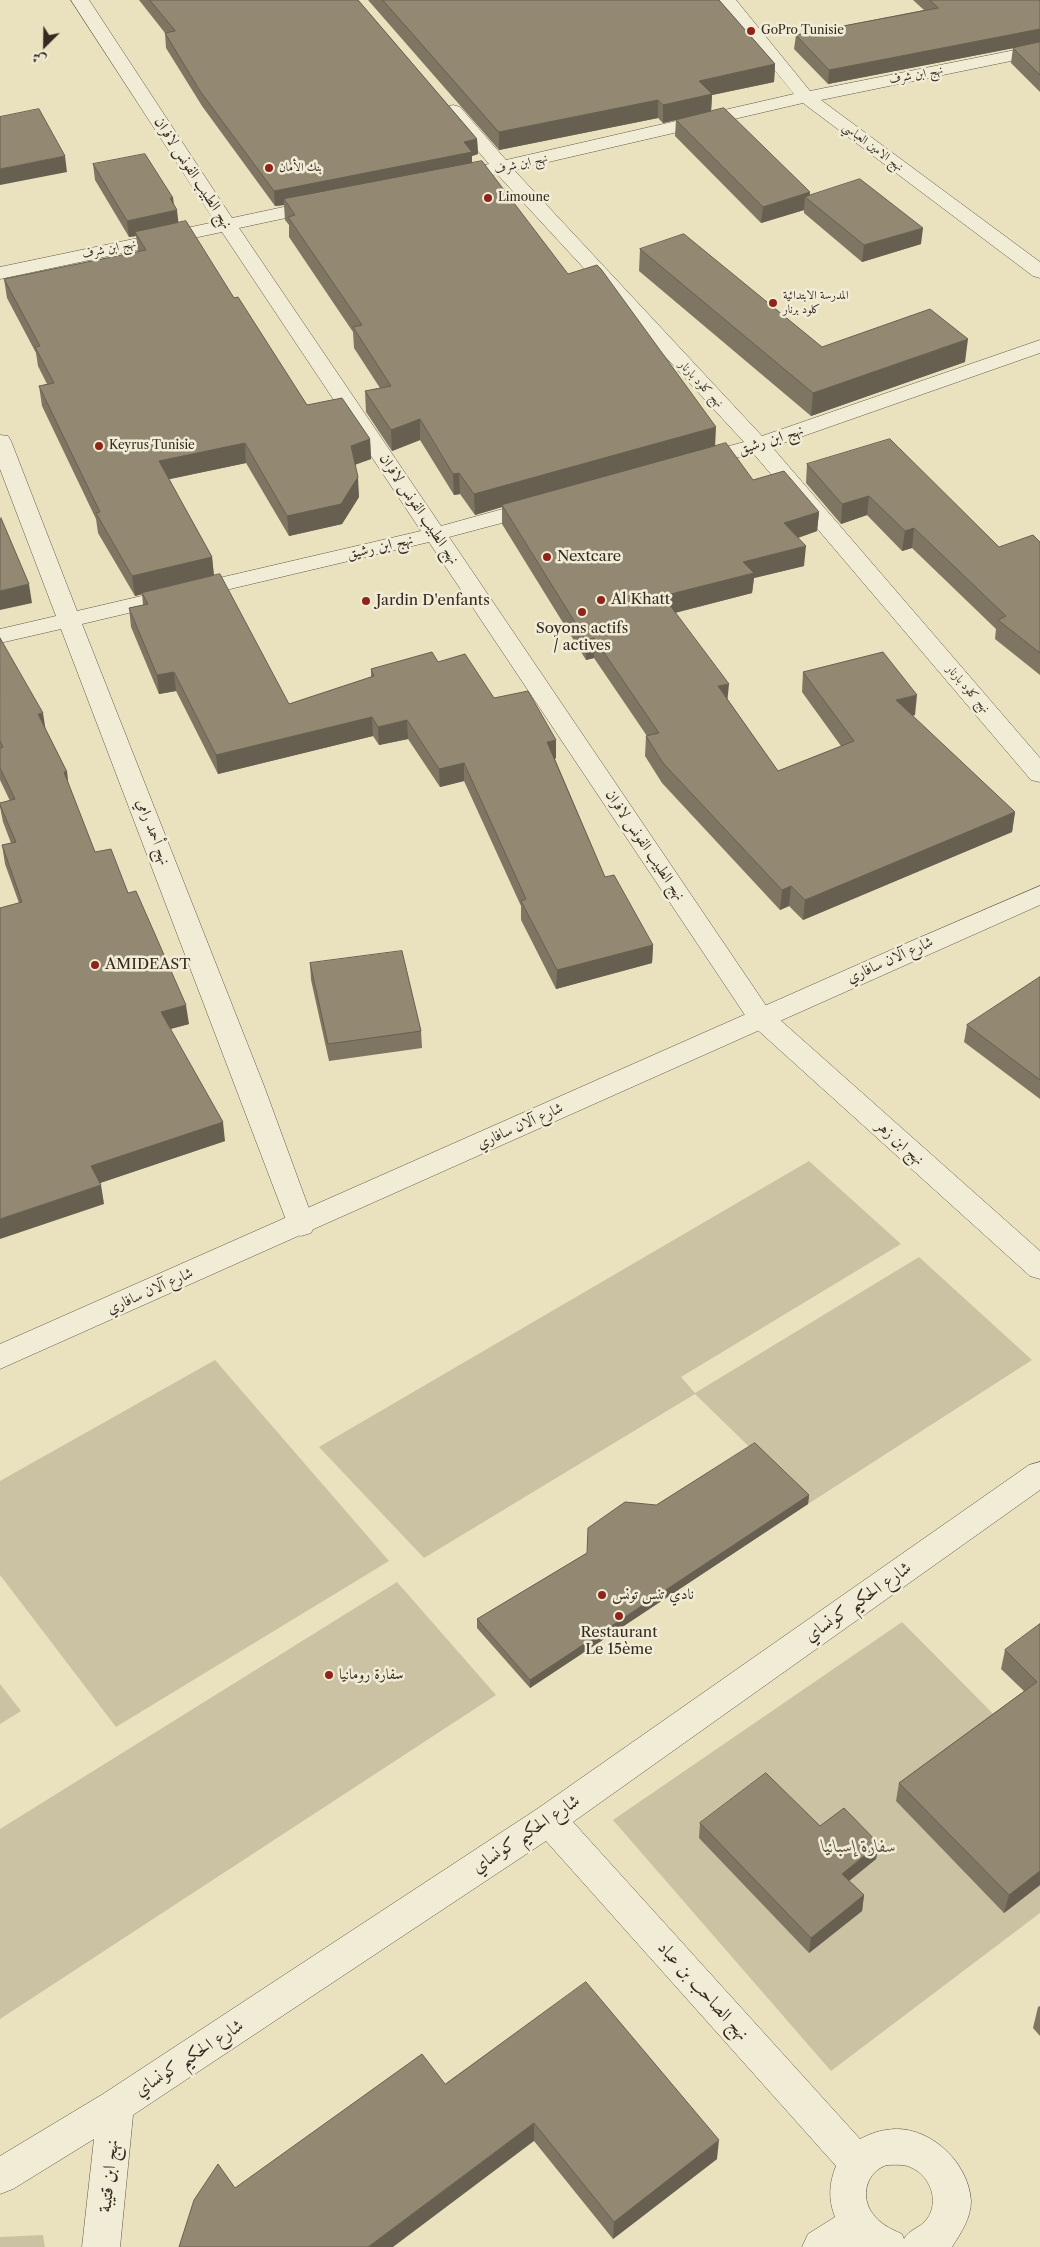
<!DOCTYPE html>
<html>
<head>
<meta charset="utf-8">
<style>
  body { margin:0 }
  #map { position:relative; width:1040px; height:2247px; overflow:hidden; background:#eae1be; font-family:"Libre Caslon Text",Amiri,serif }
  canvas { display:block }
  .north { position:absolute; left:20px; top:20px; width:50px; height:50px; -webkit-text-stroke:4px #f1ecd5; paint-order:stroke; rotate:203deg; font-size:14px; font-weight:700; line-height:20px; text-align:center; color:#352921 }
  .north::after { content:''; display:block; margin:auto; width:18px; height:22px; background:#352921; clip-path:polygon(50% 0,100% 100%,50% 72%,0 100%) }
</style>
</head>
<body>
<div id="map">
<canvas width="1040" height="2247"></canvas>
<div class="north">ش</div>
</div>
<script>
const context = document.querySelector('canvas').getContext('2d');
context.lineJoin = 'round';
function fill(path, color) { context.fillStyle = color; context.fill(path, 'evenodd'); }
function stroke(path, color, width, dash) { context.strokeStyle = color; context.lineWidth = width; context.lineCap = dash ? 'butt' : 'round'; context.setLineDash(dash || []); context.stroke(path); }
function write(font, color, halo, rows, align = 'center') {
  context.font = font + ' "Libre Caslon Text",Amiri,serif'; context.lineWidth = 5; context.setLineDash([]); context.textBaseline = 'middle'; context.strokeStyle = halo; context.fillStyle = color; for (const [text, x, y, turn = 0] of rows) {
    context.save(); context.translate(x, y); context.rotate((+turn || 0) * Math.PI / 180); context.textAlign = isNaN(turn) ? turn : align; if (halo) context.strokeText(text, 0, 0); context.fillText(text, 0, 0); context.restore();
  }
}
fill(new Path2D(`
  M809 1161 901 1244 681 1377 695 1393 919 1257 1032 1360 808 1504 695 1394 424 1558 319 1447Z
  M215 1360 389 1561 116 1727 0 1575V1481Z
  M397 1582 496 1695 0 2019V1829Z
  M902 1622 1040 1761V1913L831 2071 613 1820Z
  M0 1684 21 1711 0 1724Z
  M43 2235 45 2247H0V2237Z`), '#cbc2a3');
const minor = new Path2D(`
  M71 0H89L232 218 321 199 328 201 331 205 328 209 239 228 441 526 539 499 547 501 550 506 547 511 449 537 769 1010 1040 1251V1279L1030 1276 751 1024 429 542 82 624 264 1086 315 1225 311 1233 301 1236 291 1233 61 629 0 643V629L56 616 0 469V435L8 436 11 441 77 611 421 531 222 232 0 279V267L215 222Z
  M718 0H736L810 91 1040 45V55L821 100 1040 262V278L1033 276 803 103 514 170 762 436 1040 340V353L772 447 1040 758V782L1031 780 753 453 696 469 688 467 685 462 688 457 744 442 497 174 454 184 447 182 444 178 447 174 489 164 444 111 446 107 453 105 460 107 506 160 794 94Z
  M1040 1462V1490L573 1822 860 2139C868 2135 877 2131 886 2130 926 2122 969 2161 971 2201 971 2218 961 2233 952 2247H802L808 2234 835 2217C828 2199 829 2183 836 2166L546 1841 133 2115 120 2247H82L94 2139 13 2189 0 2194V2156L103 2094 537 1809 1029 1465ZM887 2165C894 2165 904 2164 910 2167 930 2175 940 2201 927 2219 921 2228 909 2229 904 2239L902 2234C891 2229 880 2224 873 2214 859 2196 867 2171 887 2165Z`);
const tertiary = new Path2D(`
  M1040 886V905L0 1369V1344L900 946Z`);
stroke(minor, '#625748', 1);
stroke(tertiary, '#625748', 1);
fill(minor, '#f1ecd5');
fill(tertiary, '#f1ecd5');
fill(new Path2D(`
  M139 0H358L477 139 478 154 472 156V163L568 274 715 446 753 480 819 512 817 531 798 538 804 566 754 578 752 593 675 613 728 700 778 771 841 746 802 692 803 672 915 715 912 716 1015 812 1012 832 803 920 789 906 780 910 662 783 645 756 646 736H647L594 658 586 660 502 524V507L475 515 460 494 454 495 420 440 392 451 366 412 365 391 380 388 354 348 353 332 289 237V225L285 220 284 205 275 206 202 106 166 48 165 33Z
  M368 0H719L775 64 774 82 712 95 711 111 810 192 809 195 921 244 862 262 804 213V210L761 223 675 136 676 120 663 123 658 118 499 150Z
  M913 0H1040V92L1011 63 1013 48 828 84 794 49 796 35 924 10Z
  M93 164 173 198 174 205 178 223 234 298 307 405 370 439 371 459 355 464 359 497 342 524 289 536 246 463 169 479 212 557 214 576 289 704 371 677V669L438 662 494 698 556 758 555 759 605 877 653 945 652 963 556 989 521 920V906L464 781 440 787 408 739 379 745 373 736 218 774 176 691 159 694 131 627 129 608 143 605 142 594 135 596 98 533 96 519 42 406 39 386 47 384 38 366 36 353 7 298 4 279 138 252 136 236 129 237 95 180Z
  M640 249 822 347 965 362 811 416 639 271Z
  M807 464 999 547 1040 542V675L995 639 996 629 912 548 902 551 867 515 841 524 806 483Z
  M0 638 67 772 68 783 95 852 128 893 189 1024 170 1029 225 1141 100 1183 104 1204 19 903 5 864 2 845 11 843 3 822 0 807V803L10 801 0 780Z
  M310 963 421 1031 422 1048 329 1061 311 980Z
  M1040 977V1099L964 1042 967 1025Z
  M809 1495 808 1504 530 1688 477 1628V1619L587 1553 656 1505Z
  M1040 1624V1885L1004 1913 896 1801 899 1783 1024 1691 1001 1669 1005 1650Z
  M700 1823 820 1826 879 1844 876 1859 849 1881 864 1895 862 1911 809 1953 699 1838Z
  M1040 2006V2036L1033 2028 1038 2007Z
  M445 2084 717 2159 613 2239 534 2141 235 2188Z`), '#7e7663');
fill(new Path2D(`
  M1040 29V43L828 84 829 70Z
  M775 64 774 82 712 95 711 112 663 123V105L699 81Z
  M658 100V118L499 150V132Z
  M477 139 478 154 472 156V168L284 199V205L275 206 274 191 464 142Z
  M65 156 67 172 0 185V169Z
  M810 192 809 200 805 197 804 210 761 223 763 207Z
  M170 198H173L174 211 177 210 179 227 135 232 136 236 129 237 127 221Z
  M923 228 921 244 862 262 864 245Z
  M968 339 965 362 811 416 813 393Z
  M420 419V440L392 451 391 430Z
  M716 427 715 448 502 505V507L475 515 474 494Z
  M370 439 371 459 352 466 351 446Z
  M245 443 246 463 161 481 159 461Z
  M459 473 460 494 454 495 453 474Z
  M358 477 359 497 342 524 289 536 287 516Z
  M869 496 867 515 841 524 842 504Z
  M819 512 817 531 783 543 784 523Z
  M914 528 912 548 902 551 905 531Z
  M806 546 804 566 754 578 752 593 662 616 663 596 743 562Z
  M212 557 214 577 135 596 132 576Z
  M29 584 32 603 0 610V591Z
  M594 638V658L586 660V640Z
  M174 672 176 691 159 694 157 675Z
  M729 684 727 704 718 686Z
  M917 695 915 715 893 720 896 700Z
  M43 713 46 732 38 714Z
  M372 717 373 736 218 774 216 755Z
  M407 720 408 739 379 745 378 727Z
  M556 740V758L547 761V742Z
  M464 763V781L440 787 439 769Z
  M64 772H67L69 791Z
  M1015 812 1012 832 803 920 805 900Z
  M791 886 789 906 780 910 782 890Z
  M653 945 652 963 556 989 557 970Z
  M186 1005 189 1024 163 1031 161 1012Z
  M223 1122 225 1141 94 1185 91 1166Z
  M101 1185 104 1204 0 1239V1219Z
  M809 1495 808 1504 530 1688V1680Z
  M879 1844 876 1859 839 1889 842 1874Z
  M1040 1871V1885L1004 1913 1009 1895Z
  M864 1895 862 1911 809 1953 811 1938Z
  M534 2123V2141L393 2247H368Z
  M719 2140 717 2159 613 2239 614 2222Z`), '#676050');
const building = new Path2D(`
  M150 0H358L477 139 464 142 472 152 274 191 200 91 165 33 175 31Z
  M383 0H719L775 64 699 81 712 94 663 105 658 100 499 132Z
  M930 0H1040V29L829 70 796 35 938 8Z
  M1040 42V75L1013 48Z
  M724 108 810 192 763 207 676 120Z
  M39 109 65 156 0 169V117Z
  M145 154 173 198H170L177 210 127 221 93 164Z
  M482 161 568 274 597 265 601 269 716 427 474 494 459 473 453 474 420 419 391 430 365 391 391 386 353 327 362 325 288 217 295 215 284 199Z
  M860 179 923 228 864 245 805 197Z
  M186 221 234 298 238 297 307 405 342 398 370 439 351 446 358 477 341 504 287 516 245 443 159 461 212 557 132 576 96 513 100 512 39 386 54 383 35 347 40 346 4 279 146 250 135 232Z
  M684 234 822 347 930 309 968 339 813 393 640 249Z
  M890 439 999 547 1033 535 1040 542V653L998 620 1006 616 914 528 905 531 869 496 842 504 807 464Z
  M726 443 753 480 784 471 819 512 784 523 806 546 743 562 754 573 663 596 729 684 718 686 778 771 854 741 803 672 883 652 917 695 896 700 1015 812 805 900 791 886 782 890 663 763 646 736 659 733 594 638 586 640 502 505Z
  M1 518 29 584 0 591V519Z
  M220 574 289 704 374 676 371 669 432 652 438 662 465 654 494 698 528 691 556 740 547 742 605 877 614 875 653 945 557 970 521 901 526 899 464 763 439 769 407 720 378 727 372 717 216 755 174 672 157 675 129 608 148 604 142 593Z
  M0 638 43 713 38 714 67 772H64L95 852 111 849 128 893 136 891 186 1005 161 1012 223 1122 91 1166 101 1185 0 1219V908L22 902 2 845 16 842 0 805V803L15 799 0 768V748L3 747 0 741Z
  M402 951 421 1031 328 1044 310 963Z
  M1040 977V1080L967 1025Z
  M755 1443 809 1495 530 1680 477 1619 587 1553 588 1528 625 1502 656 1505Z
  M1040 1624V1871L1009 1895 899 1783 1037 1682 1005 1650Z
  M766 1773 820 1826 844 1808 879 1844 842 1874 864 1895 811 1938 700 1823Z
  M586 1982 719 2140 614 2222 534 2123 368 2247H179L194 2200 218 2164 235 2188 422 2054 445 2084Z`);
fill(building, '#938973');
stroke(building, '#676050', 1);
for (const [x, y, r, color] of [
  [751,31,5,"#8f2418"],
  [269,168,5,"#8f2418"],
  [488,198,5,"#8f2418"],
  [773,303,5,"#8f2418"],
  [99,446,5,"#8f2418"],
  [547,557,5,"#8f2418"],
  [601,600,5,"#8f2418"],
  [366,601,5,"#8f2418"],
  [582,612,5,"#8f2418"],
  [95,965,5,"#8f2418"],
  [602,1595,5,"#8f2418"],
  [619,1616,5,"#8f2418"],
  [329,1675,5,"#8f2418"]
]) { const dot = new Path2D(); dot.arc(x, y, r, 0, 2 * Math.PI); context.fillStyle = color; context.fill(dot); stroke(dot, '#f1ecd5', 2); }
write('12px', '#352921', '#f1ecd5', [
  ["GoPro Tunisie",761,31],
  ["بنك الأمان",279,168],
  ["Limoune",498,198],
  ["المدرسة الابتدائية",783,296],
  ["كلود برنار",783,310],
  ["Keyrus Tunisie",109,446]
], 'left');
write('12px', '#352921', '#f1ecd5', [
  ["نهج ابن شرف",916,75,-11],
  ["نهج الامين العباسي",873,147,37],
  ["نهج ابن شرف",521,164,-13],
  ["نهج ابن شرف",109,249,-12],
  ["نهج كلود بارنار",701,384,47],
  ["نهج كلود بارنار",968,689,49]
]);
write('15px', '#352921', '#f1ecd5', [
  ["نهج الطبيب الفونس لافران",193,173,57],
  ["نهج ابن رشيق",771,440,-18],
  ["نهج الطبيب الفونس لافران",419,509,56],
  ["نهج ابن رشيق",380,547,-13],
  ["نهج أحمد رامي",153,832,69],
  ["نهج الطبيب الفونس لافران",645,845,56],
  ["شارع آلان سافاري",890,960,-24],
  ["شارع آلان سافاري",520,1126,-24],
  ["نهج ابن زهر",900,1143,42],
  ["شارع آلان سافاري",150,1291,-24]
]);
write('15px', '#352921', '#f1ecd5', [
  ["Nextcare",557,557],
  ["Al Khatt",611,600],
  ["Jardin D'enfants",376,601],
  ["Soyons actifs",582,629,"center"],
  ["/ actives",582,646,"center"],
  ["AMIDEAST",105,965],
  ["نادي تنس تونس",612,1595],
  ["Restaurant",619,1633,"center"],
  ["Le 15ème",619,1650,"center"],
  ["سفارة رومانيا",339,1675]
], 'left');
write('18px', '#352921', '#f1ecd5', [
  ["شارع الحكيم كونساي",858,1602,-35],
  ["شارع الحكيم كونساي",526,1834,-34],
  ["نهج الصاحب بن عباد",703,1991,48],
  ["شارع الحكيم كونساي",189,2058,-33],
  ["نهج ابن قتيبة",109,2176,-84]
]);
write('italic 18px', '#5a4f42', '#f1ecd5', [
  ["سفارة إسبانيا",859,1847]
]);
</script>
</body>
</html>
